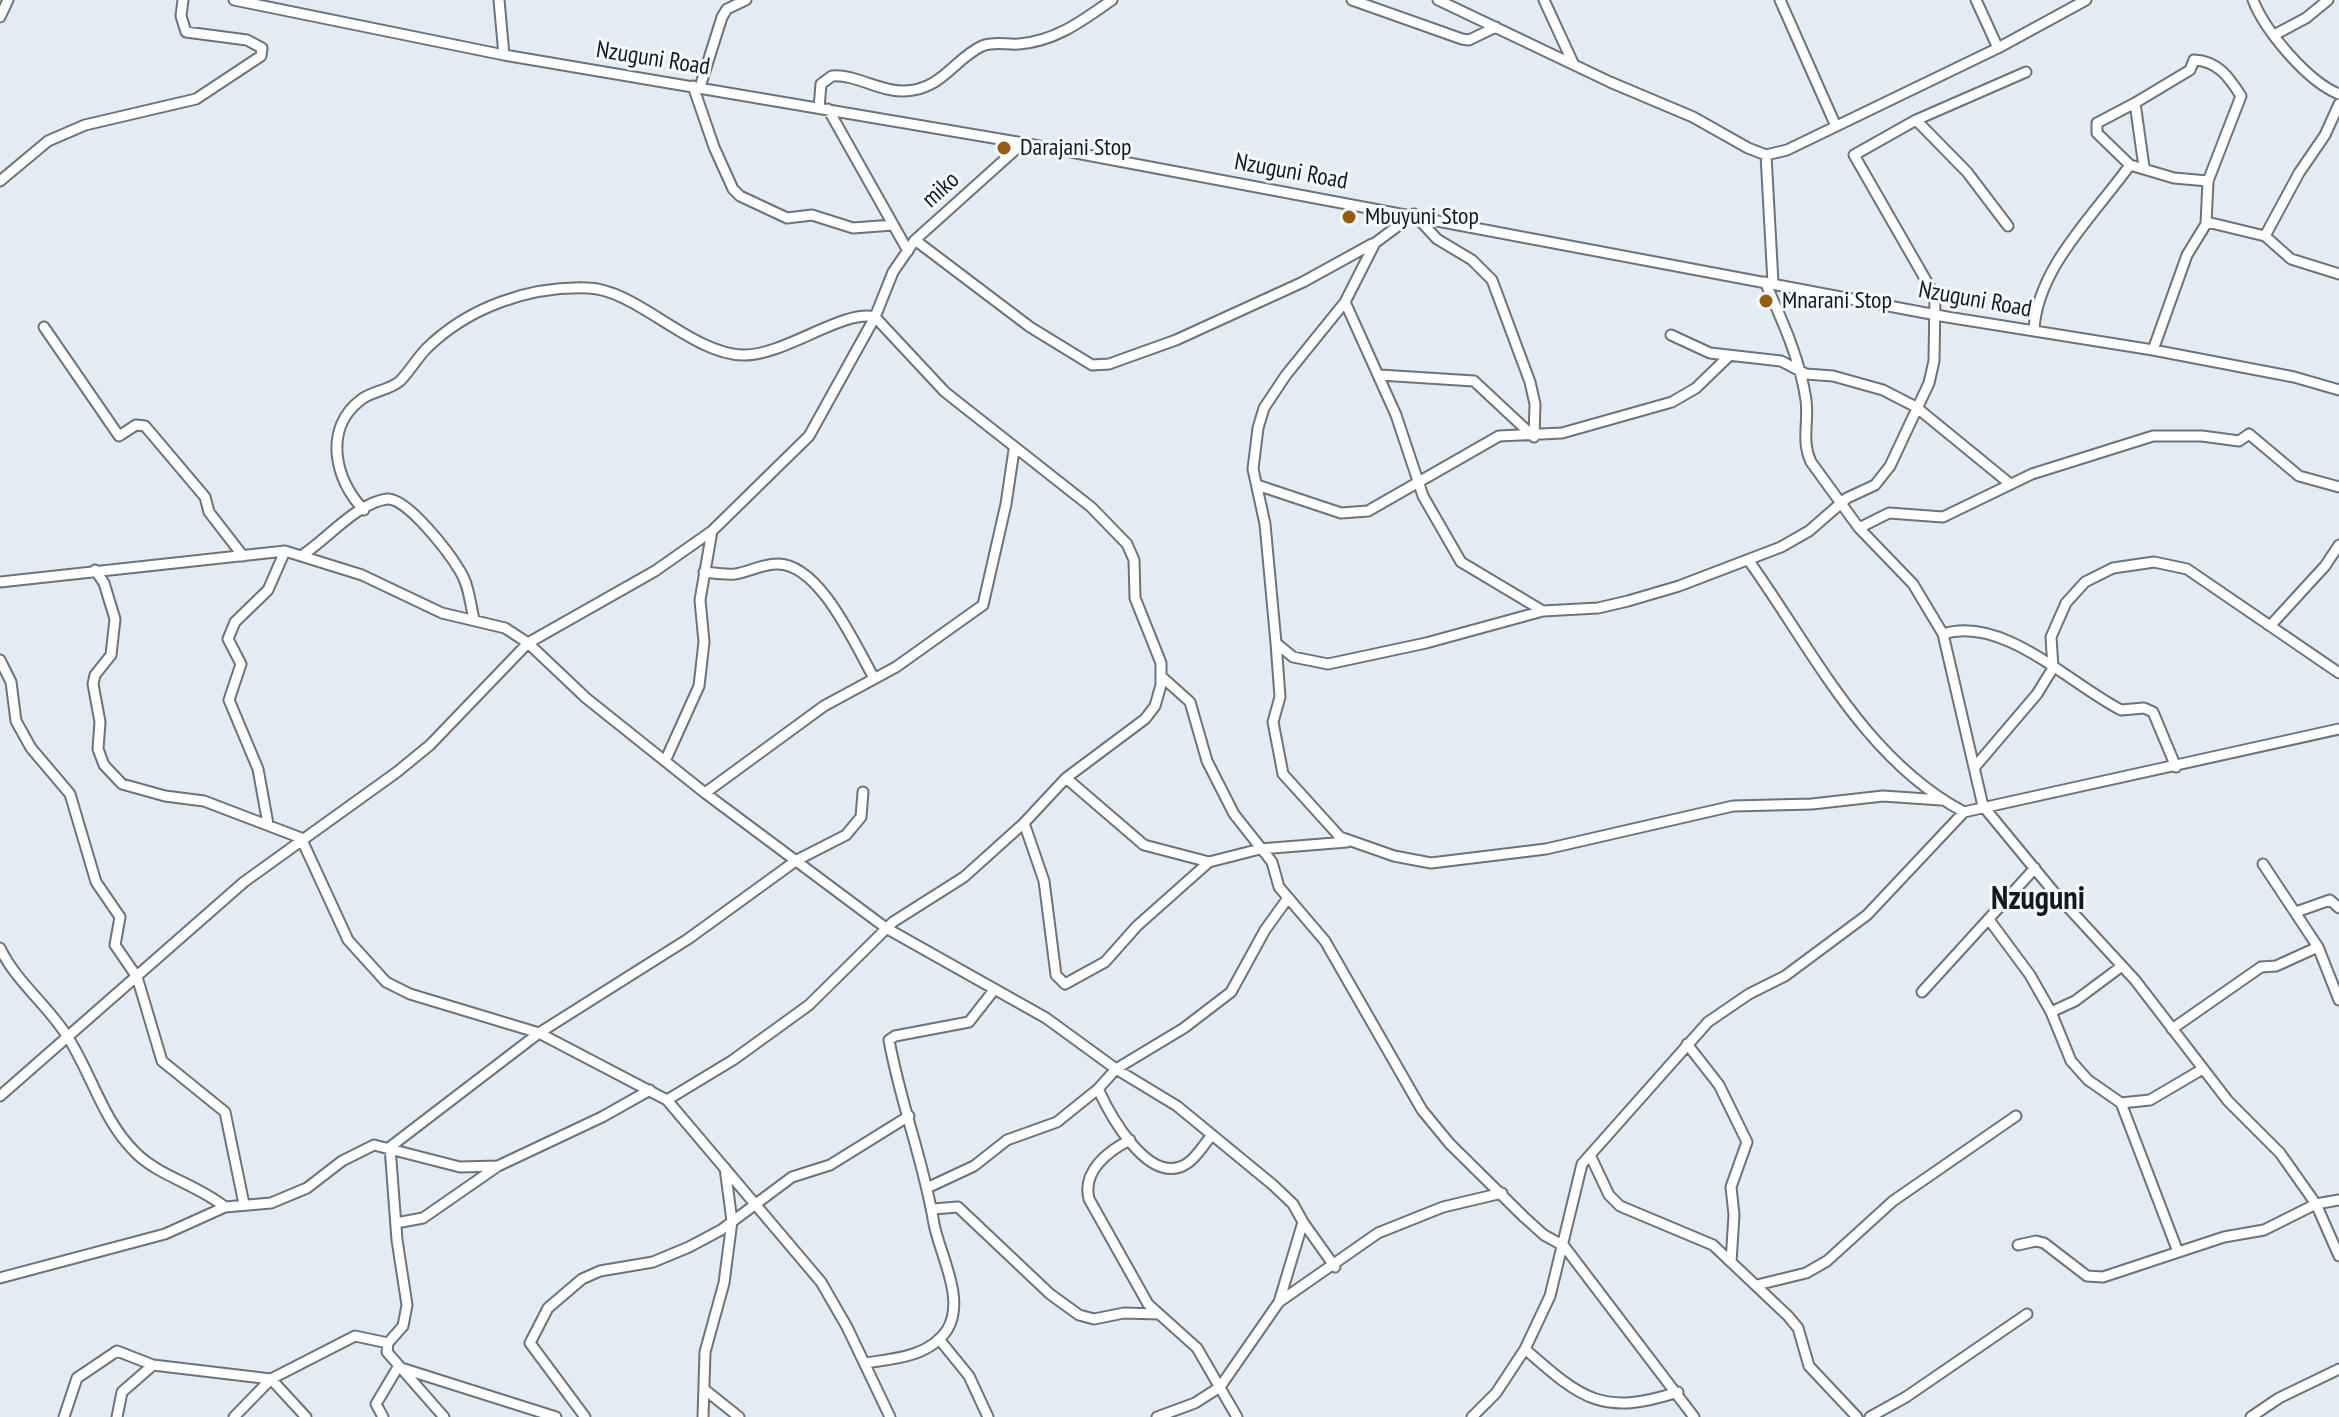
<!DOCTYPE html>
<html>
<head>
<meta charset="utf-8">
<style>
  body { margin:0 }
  canvas { display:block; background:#e4ecf3 }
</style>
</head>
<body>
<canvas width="2339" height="1417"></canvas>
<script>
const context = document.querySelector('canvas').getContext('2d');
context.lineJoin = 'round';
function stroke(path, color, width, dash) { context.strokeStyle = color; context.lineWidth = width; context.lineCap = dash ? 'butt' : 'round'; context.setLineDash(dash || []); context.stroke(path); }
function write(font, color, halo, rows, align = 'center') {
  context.font = font + ' "PT Sans Narrow",sans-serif'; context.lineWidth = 6; context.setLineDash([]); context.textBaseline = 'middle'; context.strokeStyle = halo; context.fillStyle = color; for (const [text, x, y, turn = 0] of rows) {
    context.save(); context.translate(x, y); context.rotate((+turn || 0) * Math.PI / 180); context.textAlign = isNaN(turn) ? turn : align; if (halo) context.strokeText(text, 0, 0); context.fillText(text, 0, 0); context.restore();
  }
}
const minor = new Path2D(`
  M234 0 504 55 1023 143 1947 317 2153 350 2294 377 2339 390
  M499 0 504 55
  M1352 0 1462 39 1469 40 1496 27
  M1438 0 1610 82 1693 117 1748 148 1766 155 1787 150 1998 48 2086 0
  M1544 0 1573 63
  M1780 0 1835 124
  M1976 0 1998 48
  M2253 0C2265 31 2308 82 2339 94
  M0 17 8 0
  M2276 34 2306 18 2328 0
  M693 86 714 147 733 189 740 196 787 218 812 215 853 228 893 225
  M700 87 722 17 727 9 746 0
  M2135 103 2097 123V133L2130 165 2174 178 2208 181
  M2339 104 2325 135 2299 173 2265 236 2291 259 2339 274
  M819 108 821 84 832 76C856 74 880 92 904 91 942 90 954 59 982 46 995 41 1006 45 1019 44 1056 41 1082 21 1112 0
  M828 109 908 251
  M1916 120 1967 172 2008 226
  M1766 155 1773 283
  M2144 167 2135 103 2190 70 2194 60C2218 61 2229 77 2241 96L2208 181 2206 224 2187 255 2153 350
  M0 181 48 141 85 125 196 99 261 56 262 48 247 40 186 32 181 16 183 0
  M2207 222 2265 236
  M915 240 1030 327 1092 365 1109 364 1176 340 1303 282 1372 244
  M1765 282C1782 320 1800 359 1806 400 1809 422 1801 441 1811 462L1859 528 1913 584 1943 634 1983 806 2053 891 2135 980 2228 1101 2280 1153 2316 1204 2339 1256
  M1345 302 1396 415 1423 496 1461 562 1543 611
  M44 327 119 436 136 425 145 426 205 497 209 512 243 556
  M2034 330C2037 268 2095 214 2130 165
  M1671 335 1710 353 1781 361 1806 374 1833 376 1883 390 1916 407 2009 483
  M1380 375 1474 381 1534 437
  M1534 437 1535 404 1530 382 1492 280 1472 260 1437 239 1414 214 1375 243 1345 302 1286 375 1264 408 1258 428 1253 469 1265 524 1276 643 1293 657 1328 664 1426 643 1543 611 1598 608 1628 601 1679 586 1781 547 1809 531 1847 498 1875 485 1890 466 1929 383 1934 361 1935 296 1854 155 1916 120 2026 72
  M1257 485 1341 513 1368 511 1499 436 1562 433 1672 402 1696 388 1728 357
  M364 510C334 480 323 427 362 399 373 391 390 390 400 381 410 371 417 358 427 348 469 307 529 286 588 288 636 289 691 354 743 355 784 356 843 309 875 317L945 392 1091 507 1127 544 1134 560 1135 598 1161 663V685L1155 706 1145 719 1066 778 1024 823 964 877 893 922 809 1005 733 1060 667 1100
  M1859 528 1889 513 1943 517 2032 474 2153 436H2202L2239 441 2249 434 2299 476 2339 487
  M304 554C328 538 357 503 387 499 407 497 450 554 460 571 469 585 470 603 474 619
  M1749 561C1812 649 1864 759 1964 812
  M95 570 104 583 115 619 111 655 95 675 93 684 100 722 98 749 104 765 122 784 165 796 204 801 301 838 348 940 386 982 410 994 539 1033 667 1100 821 1282 847 1327 890 1417
  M704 572C714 573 725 575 735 574 749 572 762 564 777 564 820 563 856 647 874 678
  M0 582 285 551 362 575 442 613 505 628 528 643 586 698 705 793 886 928 1046 1018 1116 1069 1177 1106 1273 1185 1293 1204 1303 1222 1279 1302
  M2270 626 2325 566 2339 545
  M1943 634C2003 615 2070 684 2121 710L2144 708 2153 712 2176 767
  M1276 643 1280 697 1273 722 1283 774 1340 837 1394 856 1431 863 1546 849 1733 806 1812 804 1883 796 1941 800
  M0 660 11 682 16 721 31 748 70 794 96 882 120 917 115 945 137 977 162 1061 225 1112 244 1204
  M1161 676 1190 702 1207 761 1234 814 1272 862 1279 887 1325 941 1422 1110 1450 1144 1524 1217 1544 1235 1564 1246 1694 1417
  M666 759 699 686 704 642 700 600 712 531
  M1974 768 2037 694 2053 668 2051 637 2066 603 2085 582 2113 568 2154 562 2187 569 2339 673
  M1066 778 1144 845 1209 862
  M705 793 824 706 896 667 983 605 1006 504 1014 450
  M1024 823 1044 881 1056 975 1065 984 1105 962 1137 926 1209 862 1260 849 1347 842
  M268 824 258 769 229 700 241 664 228 639 235 622 268 590 285 551
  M2263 864 2318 947 2339 1000
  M2296 912 2330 900 2339 908
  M1990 921 2030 975 2051 1012 2071 1061 2088 1080 2121 1103 2178 1252
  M0 948C16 982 47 1004 67 1036 92 1074 102 1120 136 1153 159 1176 198 1185 225 1207
  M1922 992 2035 868
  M2051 1012 2075 1001 2122 966
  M2172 1029 2261 967 2276 966 2318 947
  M1687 1044 1719 1085 1747 1142 1731 1187 1734 1215 1731 1262
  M1098 1089C1110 1115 1145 1179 1180 1167 1193 1163 1203 1146 1211 1136
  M0 1096 244 882 397 772 430 745 528 643 655 571 712 531 809 436 875 317 893 272 915 240 1023 143
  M2121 1103 2150 1100 2201 1070
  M1130 1140C1108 1151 1082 1171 1089 1199L1148 1304 1197 1348 1237 1417
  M1590 1155 1609 1195 1620 1206 1713 1245 1788 1316 1798 1328 1809 1366 1857 1417
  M929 1187 974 1166 1007 1140 1057 1122 1098 1089 1116 1069 1184 1028 1231 992 1265 930 1288 898
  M933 1209 958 1207 1050 1294 1079 1315 1094 1319 1124 1313 1158 1314
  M1303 1222 1335 1267
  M396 1223 423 1218 498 1166 602 1117 650 1090
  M2018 1245 2036 1241 2044 1243 2087 1276 2103 1277 2224 1237 2264 1230 2316 1204 2339 1200
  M0 1278 165 1234 225 1207 271 1203 307 1188 342 1161 374 1145 460 1167 498 1166
  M1757 1285 1806 1273 1827 1261 1893 1201 2016 1116
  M939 1339 969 1376 988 1417
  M1525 1349C1581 1398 1601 1417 1678 1392
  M865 1363C893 1359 929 1357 947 1330 966 1300 940 1255 934 1224 924 1162 900 1102 889 1040L895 1036 969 1022 994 990
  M704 1389 739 1417
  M64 1417 77 1378 117 1351 153 1365 271 1379 355 1336 388 1343
  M117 1417 122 1392 153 1365
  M234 1417 271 1379 306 1417
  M383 1417 376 1404 398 1367 556 1417
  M444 1417 387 1352 388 1343 403 1326 407 1305 397 1240 390 1147 539 1033 688 939 797 860 846 835 861 817 863 792
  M585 1417 530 1343 548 1308 582 1279 600 1271 653 1262 689 1247 721 1230 792 1177 830 1165 909 1116
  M703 1417 705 1352 724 1283 732 1221 725 1168
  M1157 1417 1195 1403 1220 1387 1279 1302 1378 1233 1443 1207 1502 1193
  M1472 1417 1496 1393 1525 1349 1550 1296 1582 1164 1708 1022 1749 994 1785 976 1867 915 1964 812 2339 729
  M1870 1417 1906 1397 2027 1314
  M2251 1417 2279 1398 2339 1369`);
stroke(minor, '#6c737a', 13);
stroke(minor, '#fff', 9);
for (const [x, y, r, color] of [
  [1004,148,8,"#945c15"],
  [1349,217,8,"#945c15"],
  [1766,301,8,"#945c15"]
]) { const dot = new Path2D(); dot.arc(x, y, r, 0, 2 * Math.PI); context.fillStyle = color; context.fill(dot); stroke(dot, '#f3f9ff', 3); }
write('24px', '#16191b', '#f3f9ff', [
  ["Nzuguni Road",653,59,9],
  ["Nzuguni Road",1291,172,10],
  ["miko",941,190,-42],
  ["Nzuguni Road",1975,300,10]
]);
write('24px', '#16191b', '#f3f9ff', [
  ["Darajani Stop",1020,148],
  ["Mbuyuni Stop",1365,217],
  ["Mnarani Stop",1782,301]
], 'left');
write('bold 32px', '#16191b', '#f3f9ff', [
  ["Nzuguni",2038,900]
]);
</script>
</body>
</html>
